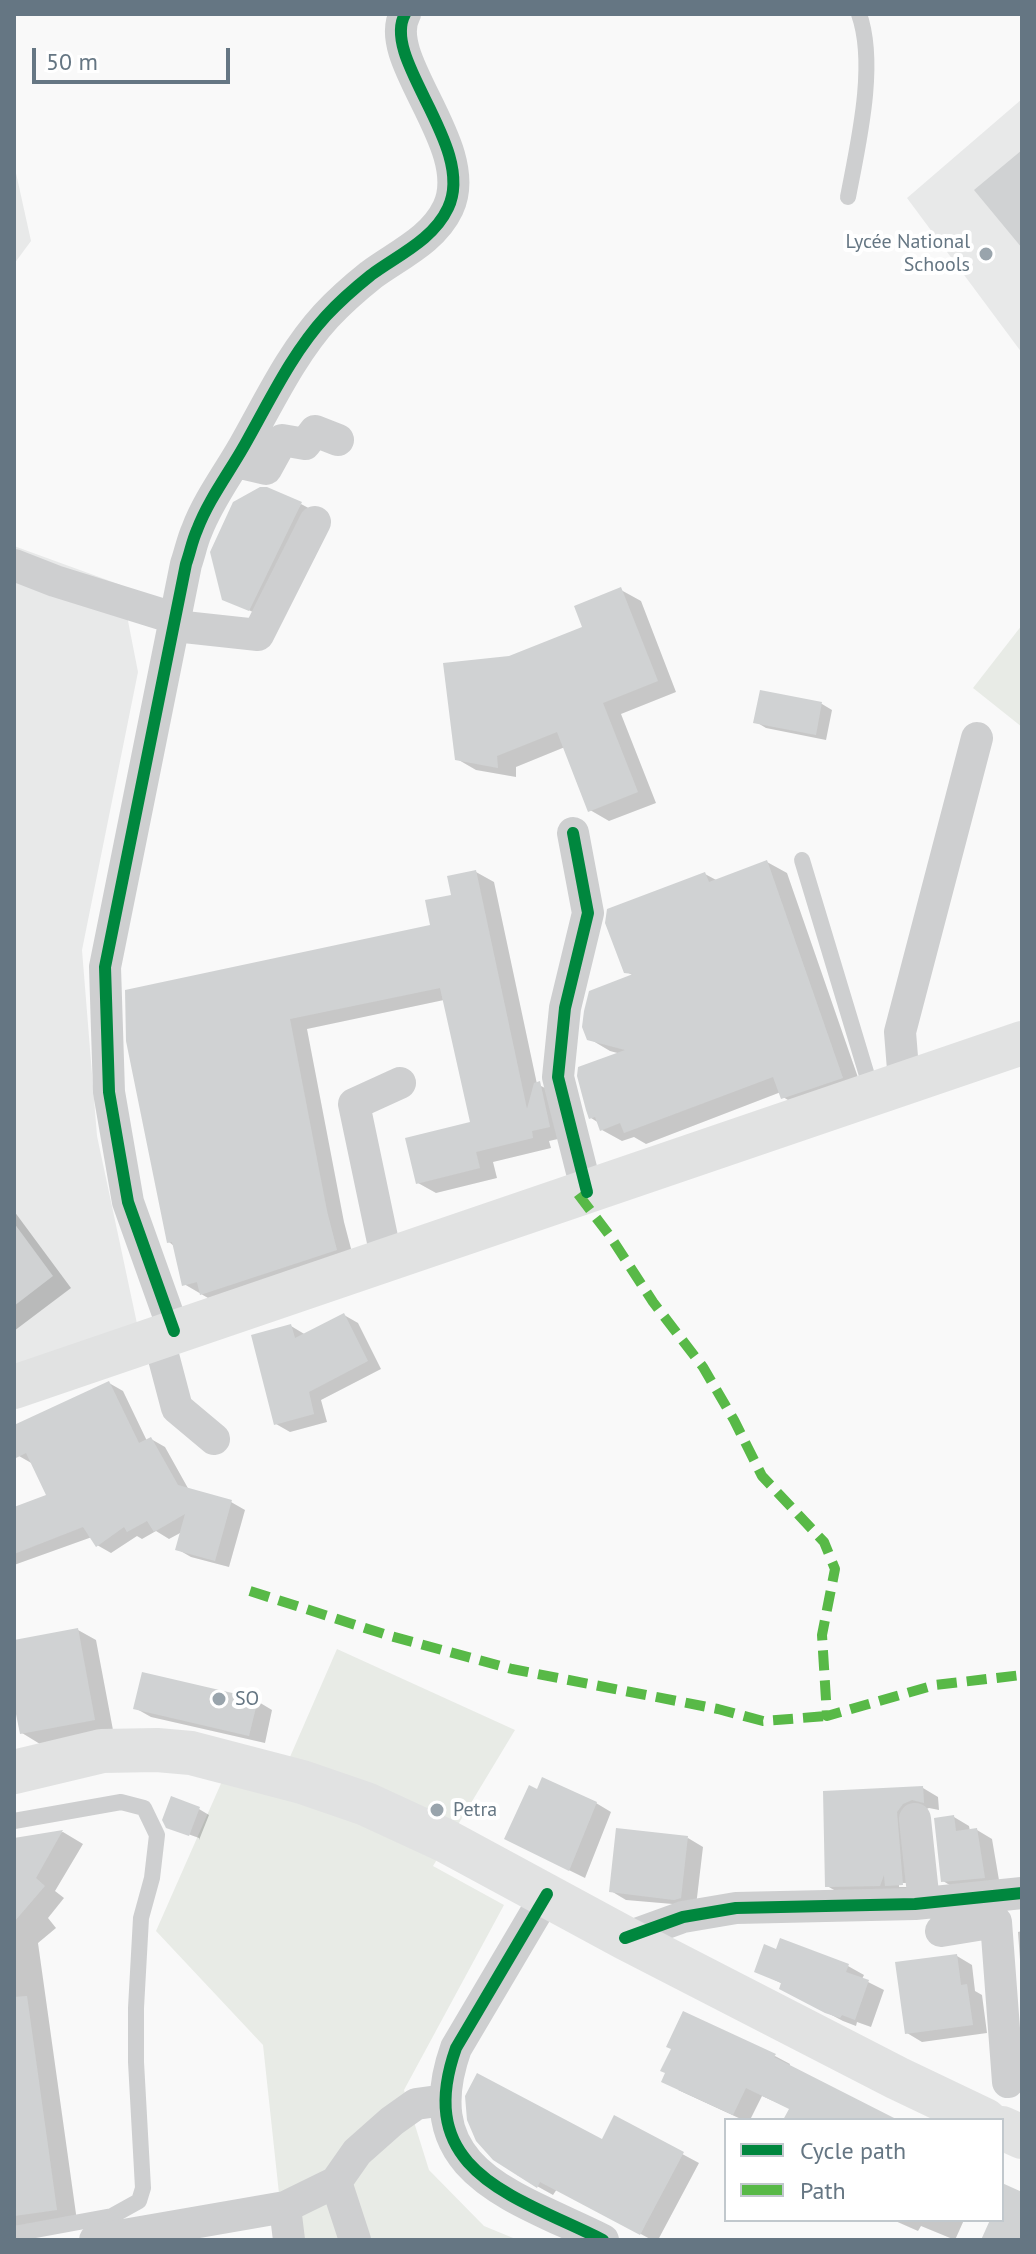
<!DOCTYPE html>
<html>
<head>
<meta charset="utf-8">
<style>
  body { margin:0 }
  #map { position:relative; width:1036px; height:2254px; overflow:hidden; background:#f9f9f9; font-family:"PT Sans",sans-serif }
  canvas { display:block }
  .frame { position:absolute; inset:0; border:16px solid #657683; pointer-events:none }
  .legend { position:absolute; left:724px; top:2118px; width:280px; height:104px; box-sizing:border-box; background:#fff; border:2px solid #c1c8cd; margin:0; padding:10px 14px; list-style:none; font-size:24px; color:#657683 }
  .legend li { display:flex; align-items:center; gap:16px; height:40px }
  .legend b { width:40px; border:2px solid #c1c8cd }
  .scale { position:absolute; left:32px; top:48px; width:198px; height:36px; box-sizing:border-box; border:4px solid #657683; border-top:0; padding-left:10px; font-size:24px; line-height:28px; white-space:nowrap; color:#657683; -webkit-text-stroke:6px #fff; paint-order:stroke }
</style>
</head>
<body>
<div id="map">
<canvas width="1036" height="2254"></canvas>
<div class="frame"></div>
<ul class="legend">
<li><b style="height:10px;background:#00873e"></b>Cycle path</li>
<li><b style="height:10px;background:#58b947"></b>Path</li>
</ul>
<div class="scale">50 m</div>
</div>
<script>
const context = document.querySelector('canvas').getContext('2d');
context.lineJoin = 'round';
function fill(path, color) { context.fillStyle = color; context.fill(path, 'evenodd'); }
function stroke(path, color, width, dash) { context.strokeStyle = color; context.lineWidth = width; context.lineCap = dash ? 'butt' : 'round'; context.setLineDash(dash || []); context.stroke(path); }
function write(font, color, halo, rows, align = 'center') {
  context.font = font + ' "PT Sans",sans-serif'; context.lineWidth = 8; context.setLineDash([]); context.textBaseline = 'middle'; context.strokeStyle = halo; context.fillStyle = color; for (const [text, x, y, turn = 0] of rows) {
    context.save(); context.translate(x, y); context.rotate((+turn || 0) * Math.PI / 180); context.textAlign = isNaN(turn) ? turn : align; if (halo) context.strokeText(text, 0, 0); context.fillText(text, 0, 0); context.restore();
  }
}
fill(new Path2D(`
  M1022 99V353L907 198Z
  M14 164 31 241 14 264Z
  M14 546 121 585 138 672 82 950 97 1136 139 1333 14 1387Z`), '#e8e9e9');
fill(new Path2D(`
  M1022 625V727L973 688Z
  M337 1649 515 1730 433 1866 504 1905 404 2090 429 2170 484 2226 518 2240H284L263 2045 156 1931 223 1779 283 1773Z`), '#e8ebe6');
fill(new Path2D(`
  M301 504 316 512 265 618 224 598Z
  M621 590 641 601 676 692 621 714 656 803 609 821 590 810 565 747 516 767V777L476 770 457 759Z
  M761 692 822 704 832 710 826 740 766 728 756 722Z
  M767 862 787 873 862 1089 803 1109 783 1097 781 1092 646 1144 634 1137 622 1141 602 1130 599 1123 591 1118 621 1054 610 1051 588 1038 634 976 625 971 705 874 718 881Z
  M476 872 494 882 537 1084 557 1094 567 1137 549 1141 551 1148 493 1162 497 1178 436 1193 418 1183 472 1123 444 1000 307 1029 344 1222 354 1260 220 1305 184 1284 174 1246 169 1242 128 1041 432 926 453 897Z
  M14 1211 71 1288 14 1331Z
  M344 1315 358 1323 381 1369 321 1400 327 1422 290 1432 276 1424 291 1326 306 1335Z
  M109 1383 123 1391 147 1441 151 1439 165 1447 189 1490 231 1502 245 1510 229 1567 191 1557 177 1549 182 1532 169 1539 156 1531 142 1539 137 1536 111 1553 97 1545 92 1537 14 1565V1509L49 1496 33 1464 19 1456 14 1446V1428Z
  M78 1630 96 1640 113 1730 40 1744 22 1733 14 1693V1642Z
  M257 1701 272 1710 265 1743 151 1717 135 1708Z
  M923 1788 938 1797 939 1810 929 1808 919 1812 918 1893 843 1895 827 1886 825 1793ZM899 1883H913V1887H899Z
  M596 1803 611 1812 585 1878 522 1847Z
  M199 1809 209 1815 199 1840V1838L174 1829Z
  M954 1817 969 1826 970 1831 977 1830 992 1839 1000 1886 958 1890 943 1881Z
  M63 1832 83 1844 55 1891 64 1898 48 1918 56 1928 38 1943 77 2221 14 2230V1840Z
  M688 1838 703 1847 696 1906 626 1900 611 1891Z
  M1022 1931V1988L1018 1932Z
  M781 1941 848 1966 864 1975 862 1979 884 1990 871 2027 857 2022 856 2026 843 2021 797 1997 783 1984 756 1971 777 1952Z
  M957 1956 972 1965 975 1991 982 1995 987 2033 922 2042 907 2033Z
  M775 2056 790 2064 789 2067 892 2120H786L791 2109 762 2096 750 2120H743L678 2090Z
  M615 2118 699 2163 658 2240H652L557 2189 553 2195 517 2175 603 2142Z
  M893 2220H964L955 2240 921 2226 918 2231Z`), '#0003');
fill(new Path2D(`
  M1022 150V248L974 190Z
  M260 487H267L302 502 249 611 222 600 210 552 233 502Z
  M621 587 658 681 603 703 638 792 588 812 557 732 497 756 498 768 455 760 443 663 509 656 582 627 574 606Z
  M760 690 822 702 816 735 753 723Z
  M767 860 843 1078 781 1099 773 1077 624 1133 620 1123 600 1131 595 1117 589 1119 586 1110 577 1076 578 1067 625 1050 587 1040 582 1027 584 1011 589 991 633 974 624 973 605 923 607 909 705 872 709 882Z
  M476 870 527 1109 534 1083 540 1081 550 1127 532 1131 533 1138 476 1152 480 1168 416 1184 405 1138 470 1122 440 988 290 1019 327 1211 337 1250 200 1295 197 1282 182 1286 172 1242 167 1243 126 1041 125 990 430 925 425 900 451 895 447 876Z
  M14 1223 53 1276 14 1306Z
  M344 1313 368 1361 309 1392 314 1414 274 1425 251 1335 291 1324 295 1338Z
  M109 1381 139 1443 151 1437 178 1485 232 1500 215 1561 175 1550 185 1514 154 1532 147 1521 127 1532 124 1527 96 1547 83 1527 14 1554V1507L46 1495 26 1453 14 1459V1425Z
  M78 1628 95 1720 20 1734 14 1704V1640Z
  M142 1672 258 1699 249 1736 133 1709Z
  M542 1777 597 1802 569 1871 504 1839 529 1785 537 1789Z
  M923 1786 924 1803 912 1800 903 1804 897 1812 903 1885 885 1886 884 1875 880 1886 825 1887 823 1791Z
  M171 1796 200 1807 189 1836 166 1828 162 1820Z
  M954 1815 956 1831 977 1828 985 1878 941 1882 934 1818Z
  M616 1828 688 1836 681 1898 674 1900 609 1892Z
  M63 1830 36 1878 45 1886 14 1922V1838Z
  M780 1938 849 1964 846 1972 869 1980 855 2020 842 2015 840 2018 825 2013 779 1989 781 1983 754 1972 764 1944 776 1949Z
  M957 1954 961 1985 967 1984 973 2025 905 2034 895 1962Z
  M27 1996 57 2210 14 2216V1997Z
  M683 2011 776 2054 774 2057 898 2120H783L789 2109 746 2088 733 2115 661 2082 665 2073 660 2071 671 2049 666 2047Z
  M477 2073 602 2139 614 2115 684 2152 640 2235 540 2182 537 2188 493 2160 476 2141 467 2120 465 2096Z
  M1002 2183 1022 2192V2240H981L990 2220H1002Z`), '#d0d2d3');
stroke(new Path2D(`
  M848 197C858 144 877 65 859 14
  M802 860 872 1092
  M14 1821 121 1802 144 1808 157 1835 152 1878 141 1918 136 2008V2062L143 2188 139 2201 112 2216 14 2234`), '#cecfd0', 16);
stroke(new Path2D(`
  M236 462 266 469 282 440 305 444 315 431 338 440
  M14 565 55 581 177 619
  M175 626 258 635 315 522
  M573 833 588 913 565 1008 558 1077 587 1192
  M904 1082 900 1032 977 738
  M387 1261 354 1104 400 1083
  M174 1331 128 1202 109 1092 105 967 186 564C190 553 192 541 197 530 209 498 232 469 248 439 271 398 293 352 326 316 339 302 356 287 371 275 398 255 433 240 448 208 477 147 380 59 405 14
  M158 1336 177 1408 214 1439
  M915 1819 924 1903
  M547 1894 456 2048C412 2172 515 2196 603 2240
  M941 1931 996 1922 1008 2082
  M625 1938 683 1917 736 1908 915 1904 1022 1893
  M336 2182 355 2240
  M95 2240 285 2207
  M289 2240 285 2207 336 2182 357 2152 392 2121 416 2104 445 2100`), '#cecfd0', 32);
stroke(new Path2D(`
  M14 1387 1022 1043`), '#e1e2e2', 44);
stroke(new Path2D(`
  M14 1772 102 1751 157 1750 191 1753 302 1782 366 1804 444 1840 625 1938 897 2078 985 2120
  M1002 2128 1022 2137`), '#e1e2e2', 44);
stroke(new Path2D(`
  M578 1194 610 1236 653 1302 703 1367 734 1420 762 1476 824 1542 835 1569 822 1635 827 1716 935 1685 1022 1675
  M250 1591 387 1635 512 1669 718 1709 763 1721 827 1716`), '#58b947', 10, [20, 10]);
stroke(new Path2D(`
  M573 833 588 913 565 1008 558 1077 587 1192
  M174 1331 128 1202 109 1092 105 967 186 564C190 553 192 541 197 530 209 498 232 469 248 439 271 398 293 352 326 316 339 302 356 287 371 275 398 255 433 240 448 208 477 147 380 59 405 14
  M547 1894 456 2048C412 2172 515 2196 603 2240
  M625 1938 683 1917 736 1908 915 1904 1022 1893`), '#00873e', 12);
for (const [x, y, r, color] of [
  [986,254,8,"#99a4ac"],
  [219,1699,8,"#99a4ac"],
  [437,1810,8,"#99a4ac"]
]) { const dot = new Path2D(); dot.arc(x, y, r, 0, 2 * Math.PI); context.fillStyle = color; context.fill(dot); stroke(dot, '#fff', 3); }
write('20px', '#657683', '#fff', [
  ["Lycée National",970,242,"right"],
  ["Schools",970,265,"right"],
  ["SO",235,1699],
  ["Petra",453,1810]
], 'left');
</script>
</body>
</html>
